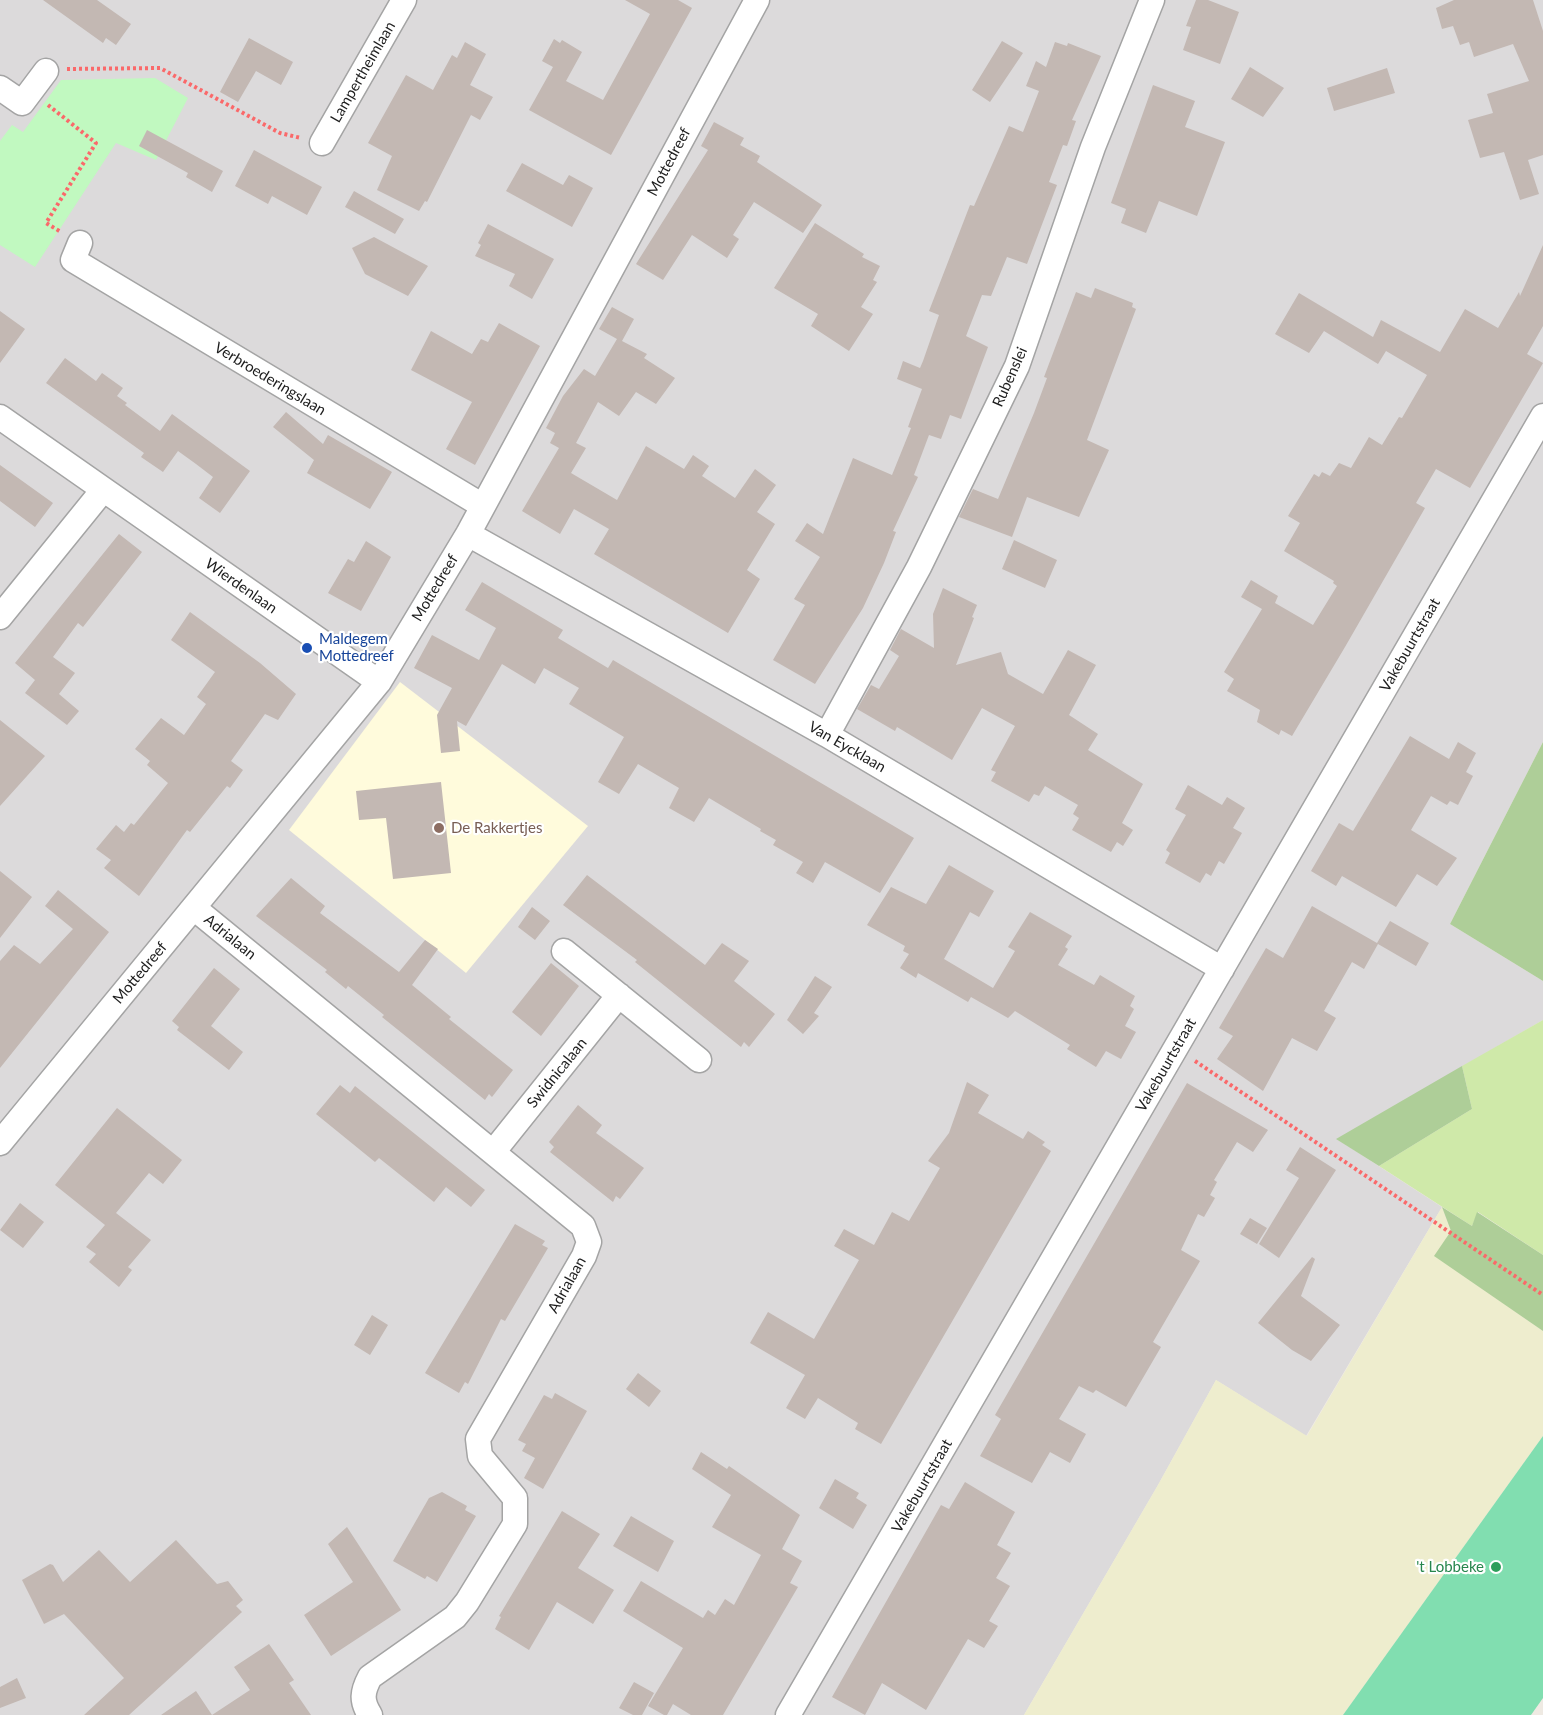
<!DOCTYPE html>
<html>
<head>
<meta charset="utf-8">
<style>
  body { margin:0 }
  canvas { display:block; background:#efeae3 }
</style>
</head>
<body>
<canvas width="1543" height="1715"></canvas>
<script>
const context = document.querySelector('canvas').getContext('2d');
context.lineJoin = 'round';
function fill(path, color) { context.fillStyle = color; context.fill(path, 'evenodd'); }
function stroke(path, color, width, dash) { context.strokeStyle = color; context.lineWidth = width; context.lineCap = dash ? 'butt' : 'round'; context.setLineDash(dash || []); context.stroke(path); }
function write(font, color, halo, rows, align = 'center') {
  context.font = font + ' Lato,sans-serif'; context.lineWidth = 4.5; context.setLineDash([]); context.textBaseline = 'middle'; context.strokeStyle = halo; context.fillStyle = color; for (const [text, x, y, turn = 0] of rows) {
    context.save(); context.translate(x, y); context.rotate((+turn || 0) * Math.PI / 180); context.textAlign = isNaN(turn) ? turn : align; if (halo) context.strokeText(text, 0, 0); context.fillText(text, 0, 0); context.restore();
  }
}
fill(new Path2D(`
  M0 0H1543V742L1450 924 1543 981V1020L1337 1139 1442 1207 1306 1436 1216 1380 1158 1485 1024 1715H0Z`), '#dcdadb');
fill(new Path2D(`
  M400 682 588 826 466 973 289 830Z`), '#fffbdc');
fill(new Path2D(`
  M1442 1207 1451 1231 1435 1256 1543 1331V1436L1343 1715H1024L1158 1485 1216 1380 1307 1436Z`), '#eeedce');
fill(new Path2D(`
  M1543 1020V1255L1478 1212 1472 1226 1379 1166 1472 1109 1462 1066Z`), '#cfe9a9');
fill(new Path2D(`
  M1543 742V981L1450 924Z
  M1462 1066 1472 1109 1379 1166 1336 1139Z
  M1442 1207 1472 1226 1477 1212 1543 1255V1331L1434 1256 1451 1231Z`), '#aece98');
fill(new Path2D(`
  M155 78 188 98 156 160 116 143 35 267 0 245V141L12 125 23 132 61 80Z`), '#c1f9c0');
fill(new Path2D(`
  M1543 1436V1698L1531 1715H1343Z`), '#81deb0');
fill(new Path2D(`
  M43 0H97L131 24 116 45 106 38 103 43Z
  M625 0H678L692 8 611 155 529 110 553 67 542 61 554 39 560 43 562 40 582 52 566 81 603 100 650 14Z
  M1196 0H1208L1239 12 1220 64 1183 50 1191 27 1186 26Z
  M1454 0H1533L1543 31V155L1528 160 1539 194 1520 200 1504 152 1480 158 1468 120 1493 113 1487 94 1529 81 1513 44 1474 57 1469 42 1460 45 1453 26 1442 29 1436 8Z
  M249 38 293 62 281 85 256 71 238 102 220 92Z
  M1002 41 1023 53 990 102 972 90Z
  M465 42 486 54 470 85 493 97 480 120 471 115 427 202 425 201 419 211 377 190 392 156 368 143 406 75 433 90 452 55 457 58Z
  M1055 42 1067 46 1068 43 1101 56 1072 120 1076 121 1067 146 1063 145 1049 182 1057 185 1027 264 1007 257 991 296 982 295 966 336 988 347 961 419 950 415 941 439 929 435 914 475 918 477 893 531 896 532 884 563 863 608 815 684 773 660 805 605 794 599 820 557 795 541 807 523 823 534 853 458 892 475 911 428 908 427 922 389 897 379 903 361 920 368 923 361 939 315 929 311 970 205 974 206 1009 126 1023 132 1039 91 1026 86 1036 61 1046 67Z
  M1250 67 1284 88 1263 117 1231 99Z
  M1387 68 1395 93 1334 111 1327 88Z
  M1153 85 1195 101 1185 127 1225 142 1197 216 1159 201 1146 233 1121 223 1126 209 1111 203Z
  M714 122 744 138 740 145 760 156 757 162 822 205 803 233 754 202 733 235 739 239 727 258 692 235 663 280 636 264 708 150 701 146Z
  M147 130 223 171 212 192 186 177 188 173 139 146Z
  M254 150 322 187 307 215 272 196 268 204 235 186Z
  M522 163 563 185 569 175 593 188 572 227 506 191Z
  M354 191 404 219 395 234 345 207Z
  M815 223 864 254 862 257 880 266 873 280 877 282 861 307 873 314 849 351 811 326 818 314 774 288Z
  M488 224 554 259 532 299 509 286 515 274 475 256 481 245 478 243Z
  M374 237 428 266 408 296 365 274 352 248Z
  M1543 245V326L1527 354 1543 363 1470 488 1436 469 1416 503 1425 508 1345 647 1292 736 1281 730 1279 735 1257 722 1260 710 1227 691 1234 679 1224 672 1262 609 1241 597 1251 580 1278 596 1275 603 1313 625 1337 586 1333 583 1334 581 1284 551 1300 523 1288 516 1314 474 1319 477 1322 472 1330 476 1339 463 1351 468 1369 437 1382 445 1399 417 1402 418 1427 375 1386 351 1378 364 1324 331 1309 353 1275 334 1299 293 1373 337 1381 320 1440 352 1465 309 1498 328 1519 292 1520 296Z
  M1095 288 1133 303 1132 307 1136 309 1087 440 1109 450 1079 517 1027 497 1012 537 959 517 973 489 998 499 1034 413 1047 378 1044 377 1076 292 1091 298Z
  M612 307 634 319 622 341 647 354 644 358 675 378 656 404 636 392 619 416 598 402 576 443 586 448 571 473 617 500 646 446 684 469 693 455 709 466 702 476 735 498 755 469 776 485 757 512 775 524 747 570 760 579 728 633 594 554 609 529 574 509 560 534 522 511 559 448 550 443 555 433 546 428 563 396 584 369 595 376 617 339 599 329Z
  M0 311 25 329 0 363Z
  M499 323 540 346 475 465 446 449 472 402 411 370 431 331 472 354 481 339 488 342Z
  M65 358 96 381 102 373 123 388 117 396 127 403 125 405 160 431 172 414 250 471 220 513 199 498 213 477 196 464 178 451 163 472 141 457 144 453 46 383Z
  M286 412 323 444 328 435 392 472 370 509 307 473 314 460 273 427Z
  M0 465 53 503 35 527 0 501Z
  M119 534 142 552 83 627 78 623 53 657 75 673 59 694 79 711 67 725 25 693 35 680 15 663Z
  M1014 540 1057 560 1045 588 1002 569Z
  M366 541 391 557 361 611 328 593 348 559 354 562Z
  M482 582 563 630 558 638 608 668 613 660 914 838 880 893 825 862 813 883 796 873 803 862 773 845 776 840 760 831 761 829 709 798 694 822 669 808 679 788 638 764 619 794 598 782 624 737 569 704 579 688 544 668 535 684 502 664 466 726 457 721 460 751 441 753 437 715 452 688 414 668 432 635 479 660 496 628 465 610Z
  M943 588 977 605 972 617 974 618 956 665 1001 652 1008 674 1043 694 1068 650 1096 665 1069 715 1098 734 1088 750 1143 784 1122 823 1133 830 1123 846 1117 842 1111 852 1072 830 1079 818 1073 814 1078 805 1045 786 1039 796 1034 794 1029 802 991 781 996 772 991 770 1015 726 982 708 952 760 897 727 895 731 857 709 871 685 879 689 899 656 890 650 901 629 934 648 933 614Z
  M190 612 260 663 296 694 278 720 265 714 231 761 243 770 230 788 227 786 190 832 187 830 139 896 104 868 111 860 96 849 116 825 124 832 131 823 134 825 168 783 147 765 150 761 135 749 161 718 184 735 206 704 197 697 215 672 171 640Z
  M0 720 45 756 0 806Z
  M1410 736 1449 759 1458 742 1476 753 1466 772 1473 776 1458 805 1450 801 1447 805 1431 796 1411 830 1457 858 1437 886 1417 874 1396 907 1342 876 1336 886 1311 871 1339 823 1353 831Z
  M441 782 451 873 393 879 386 818 359 820 356 791Z
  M1188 785 1222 805 1227 797 1245 808 1233 828 1242 833 1224 864 1219 861 1211 876 1206 873 1200 883 1165 863 1170 853 1166 850 1186 815 1175 809Z
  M949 865 994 891 979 917 970 912 944 959 993 988 1015 951 1008 947 1030 912 1072 936 1065 947 1068 949 1058 965 1094 985 1100 975 1135 996 1130 1006 1134 1009 1125 1026 1136 1032 1121 1059 1106 1051 1096 1067 1067 1049 1070 1045 1015 1011 1008 1018 971 997 968 1002 918 973 916 978 900 968 909 954 903 951 905 946 867 925 891 887 926 904Z
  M0 871 32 897 0 938Z
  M587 875 705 965 722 943 749 961 734 981 775 1014 749 1047 744 1042 741 1047 635 962 637 960 563 905Z
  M291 878 325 906 320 913 399 972 425 940 438 949 412 985 451 1017 449 1019 513 1070 492 1097 489 1094 485 1100 382 1017 384 1015 348 986 346 989 325 972 327 970 256 916Z
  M58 890 109 932 0 1068V961L14 945 40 964 73 929 45 906Z
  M1312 906 1377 943 1390 921 1429 943 1416 966 1378 944 1364 969 1352 962 1324 1011 1336 1018 1317 1051 1292 1038 1263 1091 1217 1059 1233 1036 1219 1028 1266 948 1283 958Z
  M532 907 550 921 535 940 518 927Z
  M551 963 579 986 541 1036 512 1012Z
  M214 968 240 989 211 1026 243 1052 229 1070 177 1030 179 1027 172 1021Z
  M815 976 832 987 814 1013 819 1016 803 1034 787 1020Z
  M967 1082 989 1095 978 1113 1023 1139 1028 1131 1045 1142 1042 1145 1051 1151 881 1444 855 1429 858 1423 818 1398 805 1419 786 1408 805 1375 750 1343 768 1312 814 1339 859 1260 834 1246 844 1229 874 1245 892 1212 909 1221 940 1168 928 1161 949 1133Z
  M1187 1083 1268 1130 1253 1152 1237 1142 1214 1180 1217 1182 1210 1195 1215 1198 1204 1217 1198 1214 1181 1250 1200 1261 1153 1342 1161 1347 1126 1407 1096 1390 1093 1393 1079 1386 1059 1419 1086 1434 1070 1463 1050 1452 1032 1483 980 1456 1001 1419 995 1415Z
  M340 1085 350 1093 355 1086 485 1190 471 1207 446 1187 434 1202 379 1158 375 1162 316 1114Z
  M578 1105 602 1125 596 1133 644 1168 620 1199 616 1196 613 1202 550 1152 554 1147 549 1142Z
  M117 1108 182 1160 163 1184 149 1173 116 1213 151 1240 128 1267 132 1270 119 1287 89 1262 96 1254 86 1247 105 1225 55 1185Z
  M1300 1147 1336 1170 1279 1258 1259 1244 1299 1178 1286 1170Z
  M20 1203 44 1222 23 1248 0 1230Z
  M1250 1218 1267 1228 1257 1244 1240 1234Z
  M515 1224 545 1241 542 1245 548 1248 505 1321 501 1319 468 1384 465 1382 459 1393 425 1373Z
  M1312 1257 1315 1259 1301 1296 1340 1325 1311 1361 1292 1350 1258 1323Z
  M372 1315 388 1325 370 1355 354 1345Z
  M638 1373 661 1391 649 1407 626 1389Z
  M555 1393 587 1411 543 1489 524 1478 535 1458 522 1451 526 1444 518 1440 544 1395 552 1399Z
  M701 1452 727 1469 729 1466 800 1515 782 1549 802 1561 790 1583 798 1587 723 1715H691L673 1704 667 1715H664L648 1706 683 1648 623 1611 641 1581 703 1618 708 1610 715 1615 725 1599 734 1605 761 1555 712 1527 731 1495 692 1469Z
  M835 1479 859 1493 856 1498 867 1505 853 1529 819 1508Z
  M965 1482 1015 1512 997 1545 1011 1553 996 1578 1010 1586 989 1621 998 1626 984 1648 968 1639 926 1710 882 1683 865 1715 832 1697 941 1505 949 1509Z
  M442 1492 467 1506 465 1510 476 1516 437 1582 427 1576 425 1579 393 1561 429 1498Z
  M562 1511 600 1534 578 1568 614 1590 593 1624 557 1602 529 1650 495 1629 501 1617 499 1616Z
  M631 1516 674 1541 658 1572 613 1546Z
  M347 1527 401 1610 331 1656 304 1615 353 1582 328 1544Z
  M176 1540 217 1584 228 1581 243 1600 236 1606 242 1612 129 1715H84L124 1678 64 1614 44 1624 22 1580 50 1564 53 1565 63 1582 99 1550 130 1582Z
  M269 1644 294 1680 289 1683 311 1715H161L196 1691 212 1715 250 1690 234 1667Z
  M17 1678 26 1698 0 1708V1687Z
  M634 1682 654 1693 642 1715H633L619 1708Z`), '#c3b8b3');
const minor = new Path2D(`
  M0 88 22 103 46 71
  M322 143 404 0
  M80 243 73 260 483 506
  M0 417 379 682
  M468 534 827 735 1222 969
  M0 617 103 490
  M827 735 919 567 1017 366 1093 147 1152 0
  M194 908 583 1226 589 1242 584 1256 478 1439 480 1456 515 1498V1524L467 1602 455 1617 370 1677C362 1692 361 1701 370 1715
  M564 951 699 1060
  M0 1143 379 682 468 534 757 0
  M494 1151 619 995
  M788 1715 1543 416`);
stroke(minor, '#a4a4a4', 27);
stroke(new Path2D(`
  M67 69 160 68 280 133 301 138
  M48 105 96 143 46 223 61 232
  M1195 1061 1543 1295`), '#fa696a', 4, [3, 3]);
stroke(minor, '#fff', 24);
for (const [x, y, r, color] of [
  [307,648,6,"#1a4fb4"],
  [439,828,6,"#8d6e63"],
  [1496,1567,6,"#2e9e5b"]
]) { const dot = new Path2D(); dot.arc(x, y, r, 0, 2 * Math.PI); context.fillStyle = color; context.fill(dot); stroke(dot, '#fff', 2); }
write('15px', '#1d1d1d', '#fff', [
  ["Lampertheimlaan",363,72,-60],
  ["Mottedreef",669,162,-62],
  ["Rubenslei",1010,377,-66],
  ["Verbroederingslaan",270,379,31],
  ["Wierdenlaan",241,586,35],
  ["Mottedreef",435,588,-59],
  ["Vakebuurtstraat",1410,645,-60],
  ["Van Eycklaan",847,747,30],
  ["Adrialaan",230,937,39],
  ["Mottedreef",140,973,-50],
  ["Vakebuurtstraat",1166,1065,-60],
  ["Swidnicalaan",557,1073,-51],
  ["Adrialaan",567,1285,-61],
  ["Vakebuurtstraat",922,1486,-60]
]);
write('15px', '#164399', '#fff', [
  ["Maldegem",319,639],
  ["Mottedreef",319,656]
], 'left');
write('15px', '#785e54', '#fff', [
  ["De Rakkertjes",451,828]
], 'left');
write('15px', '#27864d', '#fff', [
  ["'t Lobbeke",1484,1567]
], 'right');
</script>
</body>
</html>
